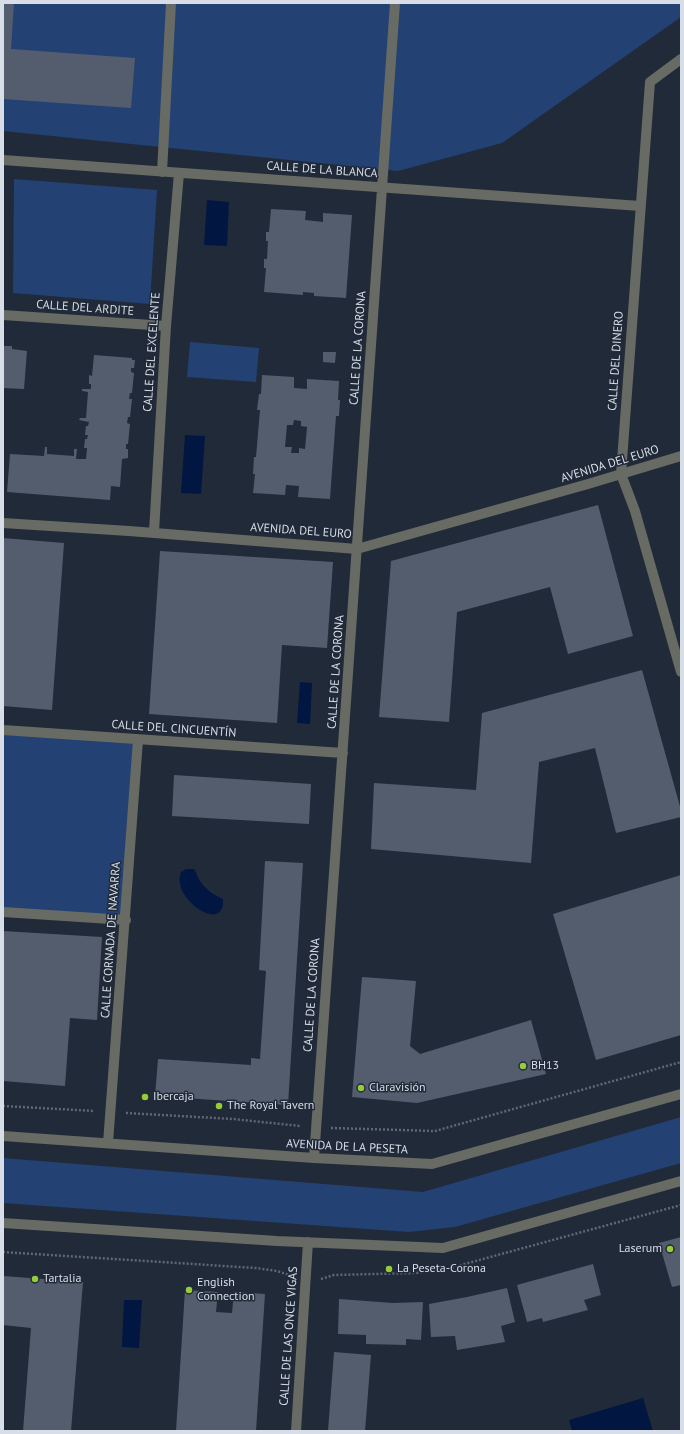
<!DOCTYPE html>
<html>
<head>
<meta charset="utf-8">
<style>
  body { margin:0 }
  #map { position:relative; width:684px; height:1434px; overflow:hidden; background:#212a38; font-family:"PT Sans",sans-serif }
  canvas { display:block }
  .frame { position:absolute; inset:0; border:4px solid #d8dee8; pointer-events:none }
</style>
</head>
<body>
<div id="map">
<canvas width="684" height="1434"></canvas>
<div class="frame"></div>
</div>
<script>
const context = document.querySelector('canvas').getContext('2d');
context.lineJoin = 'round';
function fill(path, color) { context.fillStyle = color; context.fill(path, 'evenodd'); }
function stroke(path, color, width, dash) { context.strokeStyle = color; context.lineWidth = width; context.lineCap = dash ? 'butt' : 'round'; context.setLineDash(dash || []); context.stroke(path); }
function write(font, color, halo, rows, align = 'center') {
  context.font = font + ' "PT Sans",sans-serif'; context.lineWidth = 3; context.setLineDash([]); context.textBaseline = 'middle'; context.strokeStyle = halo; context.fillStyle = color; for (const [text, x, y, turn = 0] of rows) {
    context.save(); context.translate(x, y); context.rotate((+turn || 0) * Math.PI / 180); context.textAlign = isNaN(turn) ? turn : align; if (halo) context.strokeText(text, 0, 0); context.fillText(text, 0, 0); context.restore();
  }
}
fill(new Path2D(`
  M3 3H681V17L502 143 398 171 3 131Z
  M14 179 157 190 150 304 13 293Z
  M190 342 259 348 256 382 187 377Z
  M3 730 138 740 126 920 3 912Z
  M681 1117V1163L455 1227 409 1232 3 1203V1158L423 1192Z`), '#244173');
fill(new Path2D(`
  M207 200 229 202 227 246 204 245Z
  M185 435 205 436 201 494 181 493Z
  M300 682 312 683 310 724 297 723Z
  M186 869H194C197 873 197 877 200 881 206 890 214 895 223 899 225 936 170 898 181 872Z
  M124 1300H142L139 1348 122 1347Z
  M643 1398 653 1431H572L569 1420Z`), '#011742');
fill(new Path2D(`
  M3 3H14L11 49 135 58 131 108 3 99Z
  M271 209 306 211 305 220 323 222V213L352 215 346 298 314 296V293L303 292V295L264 292 266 268H264V259H267L268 241H266V232H269Z
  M3 346H12V349L27 351 24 389 3 388Z
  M323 352H336L335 363 323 362Z
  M94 355 132 358V360H135L134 368H131V372L134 373 132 393H130L129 399H132L130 417H128L127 423 130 424 128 444H126V449H128V458L122 459 120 487 111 486 110 500 7 492 10 454 44 456 45 447H47V454L74 456V449H77L76 459H86L87 448H84L85 439H87L88 435H85L86 426H88L89 422 79 420 80 418H86L88 392 82 391V389H91V384H89V375L92 376Z
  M262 375 294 377V388L307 389V379L339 381 338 400H340L339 416H336L330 499 298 497 299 486 286 485 285 495 253 493 255 474H253L254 457H256L260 410H257L259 394H261ZM294 420 301 421V426L307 427 305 449 299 448V453H291L292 447H285L287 425H293Z
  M598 505 633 636 568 654 550 587 457 612 449 722 379 717 391 561Z
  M3 538 64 543 52 710 3 706Z
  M160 551 333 562 327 648 282 645 277 723 149 714Z
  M642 670 681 810V817L616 833 595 748 539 762 531 863 371 849 374 783 476 790 482 713Z
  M174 775 311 784 309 824 172 816Z
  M265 861 303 863 288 1105 155 1096 158 1059 251 1065V1058L260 1059 266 971 259 970Z
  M681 875V1035L596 1060 553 914Z
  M3 931 102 937 97 1020 70 1018 65 1086 3 1081Z
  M362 977 416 981 410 1046 420 1054 531 1020 546 1074 417 1103 352 1097Z
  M681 1237V1285L672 1287 659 1243Z
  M593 1264 601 1295 584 1300 588 1310 543 1322 542 1318 527 1322 517 1285Z
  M3 1276 83 1282 71 1431H23L31 1328 3 1325Z
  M507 1288 515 1322 501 1326 505 1342 457 1350 455 1336 431 1337 429 1304 467 1297Z
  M185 1290 218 1292 216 1312 232 1313 234 1292 265 1294 256 1431H176Z
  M339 1299 393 1303 423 1302 421 1340 406 1339V1345L366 1344V1335L338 1334Z
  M334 1352 371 1355 365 1431H328Z`), '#535d6e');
stroke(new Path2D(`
  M3 1106 95 1111
  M126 1113 233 1119 300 1126
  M331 1128 435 1131 681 1062
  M3 1252 256 1268 277 1271 289 1275
  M321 1279 334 1275 416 1273 450 1268 681 1205`), '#606875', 2.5, [2, 2]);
stroke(new Path2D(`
  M681 59 650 82 621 474 635 511 681 672
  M3 160 640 206
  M162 172 171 3
  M3 315 166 326
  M3 523 129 531 357 549 588 484 681 456
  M154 532 166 326 179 173
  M3 730 343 753
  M3 912 126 920
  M3 1136 314 1158 432 1164 681 1094
  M108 1143 138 740
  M314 1158 395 3
  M3 1223 277 1241 443 1248 681 1181
  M296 1431 308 1242`), '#676b63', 10);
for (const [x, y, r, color] of [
  [523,1066,4,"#95cc3a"],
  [361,1088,4,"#95cc3a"],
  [145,1097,4,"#95cc3a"],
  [219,1106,4,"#95cc3a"],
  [670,1249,4,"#95cc3a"],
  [389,1269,4,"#95cc3a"],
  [35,1279,4,"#95cc3a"],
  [189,1290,4,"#95cc3a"]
]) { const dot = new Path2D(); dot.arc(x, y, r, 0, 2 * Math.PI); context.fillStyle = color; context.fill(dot); stroke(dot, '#212a38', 1.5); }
write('12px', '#d8dee8', '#212a38', [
  ["CALLE DE LA BLANCA",322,170,4],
  ["CALLE DEL ARDITE",85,308,4],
  ["CALLE DE LA CORONA",358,348,-86],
  ["CALLE DEL EXCELENTE",152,352,-86],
  ["CALLE DEL DINERO",616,361,-86],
  ["AVENIDA DEL EURO",610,464,-17],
  ["AVENIDA DEL EURO",301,531,4],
  ["CALLE DE LA CORONA",336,672,-86],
  ["CALLE DEL CINCUENTÍN",174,729,4],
  ["CALLE CORNADA DE NAVARRA",111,940,-86],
  ["CALLE DE LA CORONA",312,995,-86],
  ["AVENIDA DE LA PESETA",347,1147,3],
  ["CALLE DE LAS ONCE VIGAS",289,1336,-86]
]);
write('12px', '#d8dee8', '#212a38', [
  ["BH13",531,1066],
  ["Claravisión",369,1088],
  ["Ibercaja",153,1097],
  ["The Royal Tavern",227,1106],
  ["Laserum",662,1249,"right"],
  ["La Peseta-Corona",397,1269],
  ["Tartalia",43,1279],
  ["English",197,1283],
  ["Connection",197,1297]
], 'left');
</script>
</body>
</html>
